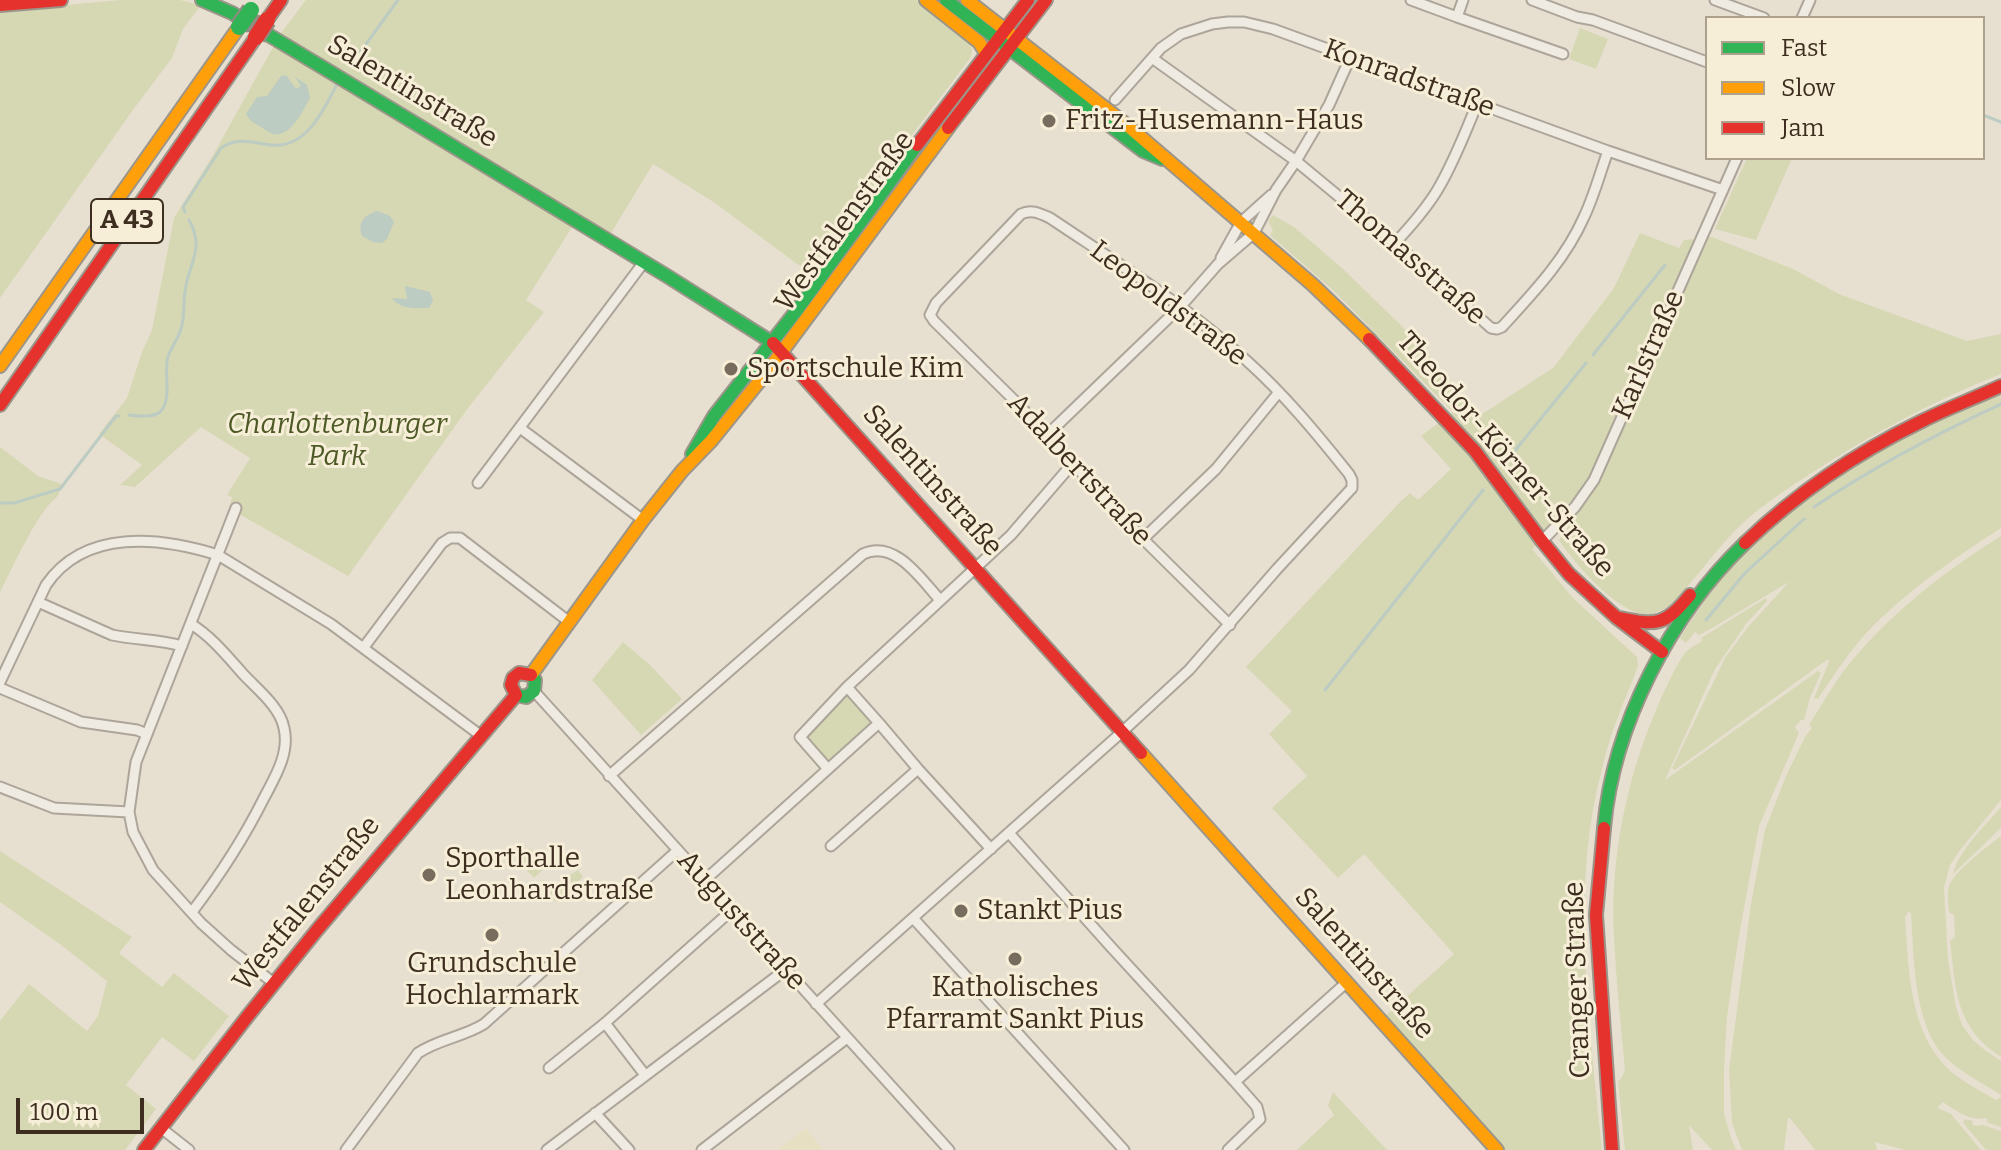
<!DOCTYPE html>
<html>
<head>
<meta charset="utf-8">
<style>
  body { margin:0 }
  #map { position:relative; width:2001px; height:1150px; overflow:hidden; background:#e7e0d1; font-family:Bitter,serif }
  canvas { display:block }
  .legend { position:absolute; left:1705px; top:16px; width:280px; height:144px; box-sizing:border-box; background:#f7eed8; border:2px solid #ada18e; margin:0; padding:10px 14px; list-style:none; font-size:24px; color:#3d2e20 }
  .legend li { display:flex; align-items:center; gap:16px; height:40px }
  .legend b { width:40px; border:2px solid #ada18e }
  .scale { position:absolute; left:16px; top:1098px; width:128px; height:36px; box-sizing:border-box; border:4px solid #3d2e20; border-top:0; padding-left:10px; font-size:24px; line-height:28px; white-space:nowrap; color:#3d2e20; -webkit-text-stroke:6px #f7eed8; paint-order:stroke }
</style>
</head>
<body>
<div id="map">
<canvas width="2001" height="1150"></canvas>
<ul class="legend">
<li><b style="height:10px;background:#30b455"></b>Fast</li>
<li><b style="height:10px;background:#ff9f0a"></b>Slow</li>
<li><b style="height:10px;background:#e5322d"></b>Jam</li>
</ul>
<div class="scale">100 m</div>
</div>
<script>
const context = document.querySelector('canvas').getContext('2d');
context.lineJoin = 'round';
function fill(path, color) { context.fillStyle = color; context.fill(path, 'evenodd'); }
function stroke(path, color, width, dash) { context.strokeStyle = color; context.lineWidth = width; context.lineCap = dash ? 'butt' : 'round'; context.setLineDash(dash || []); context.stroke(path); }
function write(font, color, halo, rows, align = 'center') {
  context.font = font + ' Bitter,serif'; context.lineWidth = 6; context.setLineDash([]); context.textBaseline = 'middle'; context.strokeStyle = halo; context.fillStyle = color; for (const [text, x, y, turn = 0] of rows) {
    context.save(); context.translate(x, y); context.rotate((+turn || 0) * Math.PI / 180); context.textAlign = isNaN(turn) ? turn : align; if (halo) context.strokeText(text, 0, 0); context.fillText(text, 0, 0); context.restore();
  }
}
fill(new Path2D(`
  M806 1128 823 1150H778Z`), '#e6dfc2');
fill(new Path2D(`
  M121 0H180L201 5 183 29 172 58 133 110 0 298V11Z
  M306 0H916C928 9 964 34 970 44 973 50 972 51 971 57L808 272 715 203 653 164 611 233 450 136 444 146 574 224 526 300 544 312 468 408 348 576 241 515 230 505 232 497 227 495 250 458 201 427 135 487 120 485 142 465 99 434 127 398 142 352 152 330 174 218 212 157 281 33Z
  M1580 28 1608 39 1596 69 1569 59Z
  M1747 158H1792L1756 240 1715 229Z
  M1273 215 1294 227 1342 268 1413 337 1479 416 1553 368 1614 288 1640 233 1679 248 1684 240 1712 237 1793 269 1839 294 1967 341 2001 334V374C1935 400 1873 433 1813 472 1790 487 1765 503 1744 522 1718 546 1697 578 1672 603 1667 608 1657 613 1650 614 1621 618 1574 563 1559 540L1576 515 1573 512 1532 549 1573 598 1637 657 1638 666C1632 683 1624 700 1618 717 1611 734 1606 752 1602 769 1569 893 1590 1024 1602 1150H1501L1383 1018 1454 954 1364 854 1338 878 1272 808 1307 776 1269 734 1292 711 1246 667 1400 502 1410 493 1418 500 1451 469 1421 436 1453 412 1334 291 1270 235 1273 230 1268 221Z
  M2001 391V528C1953 559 1899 596 1861 639 1845 658 1831 679 1818 699L1814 698 1829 662 1828 659 1675 770 1672 768 1725 658 1748 627 1789 582 1707 631 1699 635 1695 632 1686 643 1680 638C1701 605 1723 573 1751 545 1820 474 1912 431 2001 391Z
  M0 447 38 476 62 484 58 496C38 510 12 569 0 592Z
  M2001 536V800L1960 850 1950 865 1944 888 1948 960 1956 1007 1962 1025 1973 1040 1982 1048 2001 1061V1095C1982 1083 1960 1072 1944 1056 1913 1023 1914 956 1911 913L1908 912 1905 917C1908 963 1909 1023 1940 1060 1953 1077 1977 1089 1996 1100L2001 1097V1127L1986 1122 1988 1120 1986 1118C1970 1122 1955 1110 1943 1102L1937 1108 1951 1114 1981 1150H1905L1875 1142 1877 1150H1815L1790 1118H1788L1784 1150H1742L1732 1123 1729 1070 1751 904 1765 830 1786 776 1805 737 1812 728 1809 725C1822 705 1834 682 1850 663 1892 612 1945 571 2001 536Z
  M1766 598 1767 601 1746 624 1715 669 1665 780 1818 671 1821 673 1810 698 1804 720H1801L1795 727 1799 733 1759 826 1738 941 1727 1017 1724 1069V1114L1731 1138 1736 1150H1712L1689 1125 1693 1150H1625L1618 1082 1622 1077 1625 1070C1621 1025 1616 981 1614 936 1610 859 1626 781 1656 710 1661 698 1679 658 1687 651 1691 647 1698 644 1702 641L1701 638Z
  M623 642 650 665 682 699 641 735 592 680Z
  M845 694 870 720V726L831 760H826L806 739V736Z
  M2001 807V828L1953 874C1958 851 1986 825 2001 807Z
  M2001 836V1057C1955 1027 1956 991 1950 941L1955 937 1954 915 1949 912C1948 904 1947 894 1949 886 1954 871 1988 846 2001 836Z
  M530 848 547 866 534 878 517 859Z
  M0 851 132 937 119 953 162 987 174 973 229 1016 194 1061 162 1037 126 1085 156 1109 125 1150H0V1021L29 984 87 1031 98 1016 107 981 61 945 0 902Z
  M578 870 583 877 556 902 538 885 543 880 553 891 557 883Z
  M1333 1092 1387 1150H1297L1334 1115 1328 1106Z
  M1965 1119 1973 1121 1972 1124 1975 1126 1983 1125 2001 1131V1150H1986L1963 1123Z`), '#d6d7b3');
fill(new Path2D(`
  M286 75 296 89 301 86 295 77 307 85 310 98C303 110 291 138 273 134 272 134 262 128 261 127 254 123 250 121 246 114L257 97 267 96 281 76Z
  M377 211 390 216 394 222 387 239 382 243 373 242 362 236C357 222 365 215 377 211Z
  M405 286 430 292 433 301 429 308C415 308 401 310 392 298L407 299Z`), '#bcccc2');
stroke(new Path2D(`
  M350 66 398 0
  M1983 115 2001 122
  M185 212 183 207 221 148C239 136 252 143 271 145 306 149 324 110 337 84
  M1593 355 1665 265
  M129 415C138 416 153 418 160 412 173 399 163 373 168 357 171 347 178 339 181 329 185 317 183 304 185 292 187 266 206 250 189 220
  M1509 458 1586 363
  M0 503H14L60 489 116 416H119
  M1814 507C1873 467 1936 434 2001 404
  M1706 620 1745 573 1804 519
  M1325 690 1483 490`), '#bcccc2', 3);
const street = new Path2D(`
  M1411 0 1457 17
  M1463 0 1457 17 1563 54
  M1532 0 1577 17 1593 20 1707 62
  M1715 0 1764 18
  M1802 18 1810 0
  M1152 58 1296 161 1395 243 1491 328 1497 329 1502 327C1533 293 1565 260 1584 217 1594 196 1600 173 1608 151
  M1115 100 1161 48 1181 34 1212 24 1228 22H1244L1273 29 1608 151 1723 190
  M1395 243C1411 226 1426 209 1438 189 1454 162 1465 133 1477 104
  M1221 258 1241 222 1271 195
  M520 428 643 520
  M1047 435 1181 306 1218 264 1254 233 1276 190 1296 161 1329 105 1350 58
  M478 483 644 262
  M236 508 136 762 129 812 133 832 153 870 201 923 231 950 275 984
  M1143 539 1216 469 1279 392
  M1542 541 1575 507 1594 480 1737 158
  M38 602 112 635C135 640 159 639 182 646
  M191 624C212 637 227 656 244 675 258 690 280 707 284 728 290 753 275 777 264 798 243 840 220 875 192 912
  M364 647 442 543 450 538H460L568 621
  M0 682 46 585C85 528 160 537 218 555L331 624 480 735
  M0 688 81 722 137 730 147 734
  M534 691 949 1150
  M879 723 918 769 991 849
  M828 769 800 737 847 687 1011 535 1073 463
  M609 776 863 554C895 539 921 579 940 600
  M0 787 54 808 129 812
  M1009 833 1111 947 1235 1082
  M831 846 918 769
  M705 880 879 723 847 687
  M913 918 1124 1150
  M816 1004 1122 732 1189 670 1277 569 1352 488V480L1349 474C1317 434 1285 395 1247 361 1187 306 1117 263 1050 218 1039 213 1031 209 1021 214L936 303 930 315 934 321 1019 405 1143 539 1230 625
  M605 1023 645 1075
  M549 1068 605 1023 732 910
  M595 1113 629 1150
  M161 1128 189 1150
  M346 1150 418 1053C439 1039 463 1037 484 1024L678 850
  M547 1150 785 970
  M702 1150 847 1038
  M1228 1150 1260 1119 1257 1107 1235 1082 1347 982`);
const fast = new Path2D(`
  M202 0 232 13 332 73 667 276 773 343
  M946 0 1143 151 1162 159
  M692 454 714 416 797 310 917 145
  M516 695 526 697 534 691 535 680 531 675
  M1604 828C1613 725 1671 614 1745 543`);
const slow = new Path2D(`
  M926 0 979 42 986 53
  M967 0 1128 126 1313 285 1369 339
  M0 366 239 27
  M531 675 643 520 682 471 711 441 766 373 948 128
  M1141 753 1497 1150`);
const jam = new Path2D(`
  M0 5 61 0
  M267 20 281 0
  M948 128 1046 0
  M917 145 1028 0
  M1369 339 1475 451 1542 541 1569 574 1617 618 1662 652
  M773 343 1141 753
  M0 405 256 37
  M1745 543C1797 493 1858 452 1922 421 1948 408 1975 398 2001 386
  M1620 618C1658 626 1665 625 1690 595
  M516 695 511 685 513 678 519 673 531 675
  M1604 828 1596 915 1612 1150
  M144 1150 247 1017 317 930 516 695`);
stroke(street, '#ada599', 13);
stroke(fast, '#9c958a', 16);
stroke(slow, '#9c958a', 16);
stroke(jam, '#9c958a', 16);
stroke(street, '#efebe3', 9);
stroke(fast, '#30b455', 12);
stroke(slow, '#ff9f0a', 12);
stroke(jam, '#e5322d', 12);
const fastBridge = new Path2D(`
  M239 27 251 10`);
const jamBridge = new Path2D(`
  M256 37 267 20`);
stroke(fastBridge, '#928b80', 20, []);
stroke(jamBridge, '#928b80', 20, []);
stroke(fastBridge, '#30b455', 16);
stroke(jamBridge, '#e5322d', 16);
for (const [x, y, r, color] of [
  [1049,121,8,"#786c5e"],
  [731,369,8,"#786c5e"],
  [429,875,8,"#786c5e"],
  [961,911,8,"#786c5e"],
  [492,935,8,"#786c5e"],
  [1015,959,8,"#786c5e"]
]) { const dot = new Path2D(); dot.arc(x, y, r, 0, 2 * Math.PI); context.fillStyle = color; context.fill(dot); stroke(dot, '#f7eed8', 3); }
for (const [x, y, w] of [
  [127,221,72]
]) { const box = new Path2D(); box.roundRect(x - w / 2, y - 22, w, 44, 6); context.fillStyle = '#f7eed8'; context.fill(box); stroke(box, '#3d2e20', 2); }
write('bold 26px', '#3d2e20', null, [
  ["A 43",127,221]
]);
write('28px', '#3d2e20', '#f7eed8', [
  ["Konradstraße",1409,79,20],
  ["Salentinstraße",412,92,31],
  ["Westfalenstraße",845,222,-54],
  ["Thomasstraße",1410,258,41],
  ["Leopoldstraße",1168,304,37],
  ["Karlstraße",1649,355,-66],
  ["Theodor-Körner-Straße",1505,455,49],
  ["Adalbertstraße",1079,470,47],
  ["Salentinstraße",932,481,48],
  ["Westfalenstraße",307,904,-51],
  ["Auguststraße",741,921,48],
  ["Salentinstraße",1364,964,48],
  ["Cranger Straße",1578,980,-92]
]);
write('28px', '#3d2e20', '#f7eed8', [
  ["Fritz-Husemann-Haus",1065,121],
  ["Sportschule Kim",747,369],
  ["Sporthalle",445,859],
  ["Leonhardstraße",445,891],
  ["Stankt Pius",977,911],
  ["Grundschule",492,964,"center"],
  ["Hochlarmark",492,996,"center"],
  ["Katholisches",1015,988,"center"],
  ["Pfarramt Sankt Pius",1015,1020,"center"]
], 'left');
write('italic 28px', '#4d5a26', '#f7eed8', [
  ["Charlottenburger",337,425],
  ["Park",337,457]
]);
</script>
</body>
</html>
